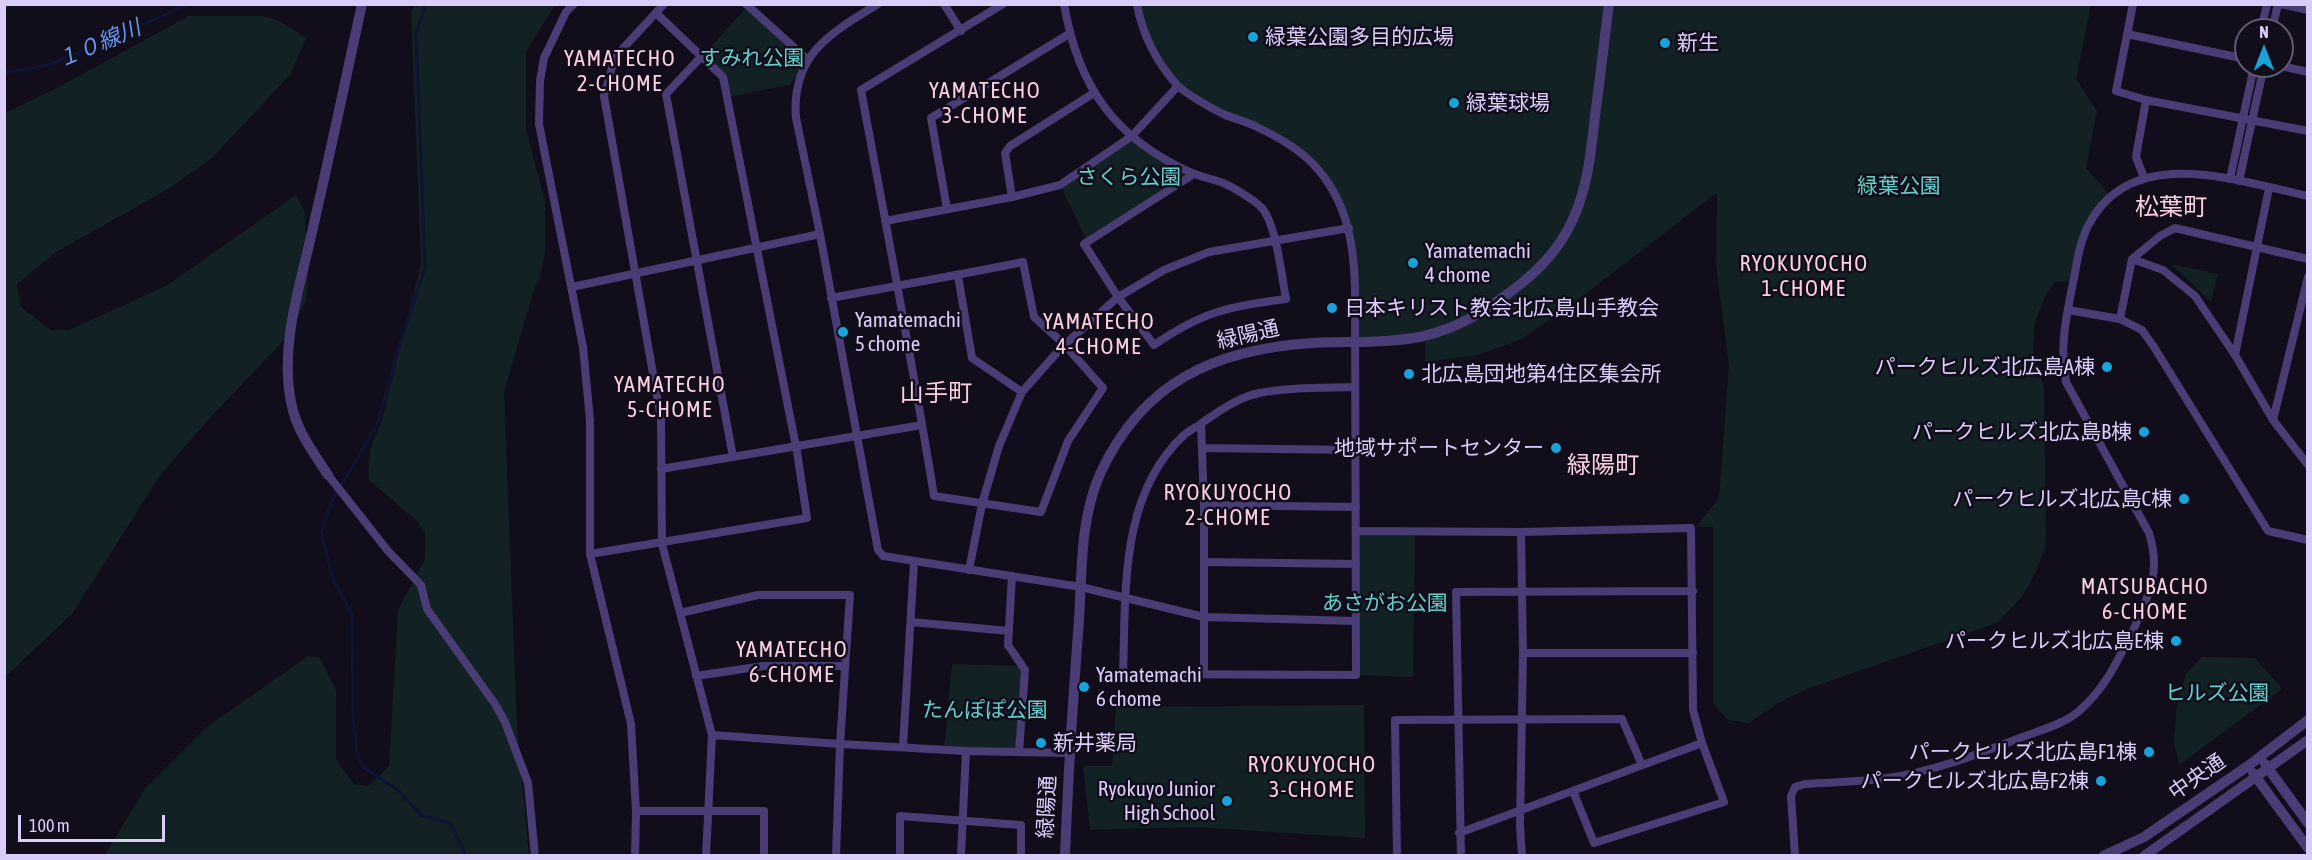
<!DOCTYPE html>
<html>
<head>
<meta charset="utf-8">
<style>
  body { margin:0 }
  #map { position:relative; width:2312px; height:860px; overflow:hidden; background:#120d1b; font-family:"Asap Condensed",sans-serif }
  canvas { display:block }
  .frame { position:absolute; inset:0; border:6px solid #dacdf9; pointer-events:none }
  .north { position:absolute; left:2234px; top:18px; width:60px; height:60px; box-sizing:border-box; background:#120d1b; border:2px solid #625a74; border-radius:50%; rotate:0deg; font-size:16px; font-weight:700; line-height:24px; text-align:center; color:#dacdf9 }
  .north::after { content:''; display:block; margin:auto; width:21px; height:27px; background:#18a3da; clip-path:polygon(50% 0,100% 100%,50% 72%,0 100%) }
  .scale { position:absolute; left:18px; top:815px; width:147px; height:27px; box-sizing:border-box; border:3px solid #dacdf9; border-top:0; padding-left:8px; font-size:18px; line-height:21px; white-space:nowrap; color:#dacdf9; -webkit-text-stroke:4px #120d1b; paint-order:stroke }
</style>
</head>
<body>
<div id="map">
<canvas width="2312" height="860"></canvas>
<div class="frame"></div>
<div class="north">N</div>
<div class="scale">100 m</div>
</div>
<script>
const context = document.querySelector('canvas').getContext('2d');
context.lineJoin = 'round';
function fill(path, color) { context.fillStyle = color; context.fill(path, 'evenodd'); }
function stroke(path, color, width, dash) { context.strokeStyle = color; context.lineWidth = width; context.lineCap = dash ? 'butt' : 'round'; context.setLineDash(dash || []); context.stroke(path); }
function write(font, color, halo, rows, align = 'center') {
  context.font = font + ' "Asap Condensed","Noto Sans JP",sans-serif'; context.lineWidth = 5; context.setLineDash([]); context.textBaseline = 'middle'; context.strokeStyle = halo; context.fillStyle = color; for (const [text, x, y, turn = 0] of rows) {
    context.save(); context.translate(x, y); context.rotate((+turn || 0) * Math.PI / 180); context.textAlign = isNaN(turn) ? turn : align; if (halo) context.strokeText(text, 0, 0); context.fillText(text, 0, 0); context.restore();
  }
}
fill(new Path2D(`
  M414 5H555L526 52V130L545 201V252L540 277 533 293 504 392 517 727 529 855 104 856 145 789 207 727 308 656 320 658 336 690V759L354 784 368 786 389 766 398 610 425 559V534L418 522 368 479 370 449 382 419 421 264 411 13Z
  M1137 5H2091L2076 79 2097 111 2086 168 2112 197 2089 225 2073 281 2055 282 2046 294 2035 322 2033 351 2044 387 2046 546 2035 574 2021 598 1997 623 1807 689 1778 703 1749 723 1728 720 1713 703V527H1696L1719 498 1729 365 1716 265 1717 195 1715 194 1579 299 1522 339 1475 356 1425 362V337L1355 344 1354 260 1337 196 1314 164 1289 146 1223 114 1178 86 1156 56Z
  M748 6 808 60 790 85 728 97 723 77 701 57Z
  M189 16H262L278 20 306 38 290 75 212 158 170 188 56 252 17 284 21 307 51 330H69L166 286 296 195 304 210 309 266 306 300 290 334 209 419 161 474 72 614 5 677V113L51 91Z
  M1132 136 1189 177 1084 244V235L1060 185Z
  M2171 264 2218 274 2211 302Z
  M1356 531H1415L1413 677 1356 675Z
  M2202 657 2255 658 2282 689 2179 765 2174 741 2177 703 2186 674Z
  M952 664 1023 666 1019 752 944 750Z
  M1364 705 1365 838 1195 827 1090 830 1083 766H1112L1116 707Z`), '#112124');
stroke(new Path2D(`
  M426 4 416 34 425 268 396 356 377 425 332 501 321 531 332 577 352 615 353 715 357 755 363 767 399 791 421 815 450 823 466 856
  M4 73 48 65 190 4`), '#0d1434', 3);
stroke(new Path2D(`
  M574 4 566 12 544 58 540 81 539 124 583 347 590 420V554L631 724 636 811 635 856
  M664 4 615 57 604 96 661 419 662 544 712 735 706 856
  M746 4 808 60
  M878 4C830 33 791 55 796 118L820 234 878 550 883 556 1081 587 1204 617 1356 621
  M944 4 961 31
  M1064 4C1078 87 1115 139 1192 173 1202 177 1213 179 1223 183 1233 187 1254 200 1261 207 1276 222 1282 278 1286 299 1229 306 1202 312 1154 345L1118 297 1084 244 1194 174
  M1137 4C1142 34 1157 63 1177 85 1186 94 1211 108 1223 114 1234 119 1246 121 1257 127 1276 136 1300 150 1314 165 1346 199 1354 242 1355 287L1356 675 1123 674C1126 593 1119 495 1184 435 1190 430 1197 427 1203 422 1221 410 1237 398 1259 393 1290 387 1322 388 1354 387
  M2133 4 2116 91 2146 100 2308 131
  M2281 4 2308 10
  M2261 30 2267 4
  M2272 30 2278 4
  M2127 34 2246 59
  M701 57 666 94 733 457
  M2281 66 2308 72
  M2144 178 2136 157 2146 100
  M2230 179 2254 66
  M2239 181 2264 66
  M1012 197 1005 153 1010 146 1094 93
  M947 209 931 118 1069 34
  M885 221 1012 197 1060 185 1132 136 1178 86
  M2132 259 2163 270 2195 296 2235 355 2273 420 2308 465
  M958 276 972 358 1022 392
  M572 287 820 234
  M831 298C895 286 959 275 1023 262L1034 317 1065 345 1103 388 1068 441 1041 512 934 496C912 360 886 225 861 90L1003 4
  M2068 310 2120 319 2142 330 2154 347 2268 531 2308 540
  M2120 319 2132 259 2160 236 2175 228 2308 259
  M2235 355 2269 188
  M2273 420 2308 277
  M1201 424 1204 505V674
  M1202 448 1356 450
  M661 469 922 425
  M328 475 388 551 421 585 427 609 495 704 505 722 528 783 535 856
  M1204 505 1356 507
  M1356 531 1521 532 1691 528 1693 710 1702 743 1724 802 1594 843 1573 791
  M1521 532 1523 653 1520 825 1522 856
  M590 554 807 518 797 452 723 77 656 13
  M1204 562 1356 564
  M969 570 982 504 999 446 1022 392 1062 347 1118 297 1164 270 1209 252 1349 228
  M1012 576 1008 645 1025 670 1019 752
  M680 613 758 595H850L840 744 712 735
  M911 622 1009 631
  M1523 653H1693
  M696 676 763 666H845
  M903 747 914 562
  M636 811H764V856
  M1459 833 1702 743
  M836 856 840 744 966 751 1069 753
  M900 856V816L1021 825V856
  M961 856 966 751
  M1397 856 1395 720 1622 719 1642 765
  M1461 856 1456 592 1693 591
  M1795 856 1791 796 1795 787 1805 784C1832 782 1860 782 1887 778 1932 772 1975 755 2017 739 2037 731 2063 725 2079 711 2106 688 2119 658 2134 628 2150 593 2161 571 2149 533L2066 382C2059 346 2067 313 2074 278 2077 261 2080 242 2088 226 2131 142 2237 181 2308 196`), '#4a3d75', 8);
stroke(new Path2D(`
  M328 475C313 452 296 430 291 402 279 342 302 281 314 223 331 150 346 77 362 4
  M2265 764 2308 823
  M2253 773 2308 848
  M1065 856C1068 777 1073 698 1079 620 1082 572 1080 519 1100 474 1142 382 1215 349 1313 343 1350 341 1387 344 1424 336 1458 328 1485 311 1513 290 1537 272 1561 247 1573 219 1588 186 1591 152 1595 116 1600 79 1604 42 1609 4
  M2103 856 2144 837 2248 766 2308 720
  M2144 856 2308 740`), '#4a3d75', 10);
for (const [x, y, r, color] of [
  [1253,37,6,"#18a3da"],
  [1665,43,6,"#18a3da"],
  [1454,103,6,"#18a3da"],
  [1413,263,6,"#18a3da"],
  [1332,308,6,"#18a3da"],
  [843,332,6,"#18a3da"],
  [2107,367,6,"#18a3da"],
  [1409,374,6,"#18a3da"],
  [2144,432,6,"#18a3da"],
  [1556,448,6,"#18a3da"],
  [2184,499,6,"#18a3da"],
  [2176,641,6,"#18a3da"],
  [1084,687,6,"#18a3da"],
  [1041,743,6,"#18a3da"],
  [2149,752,6,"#18a3da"],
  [2101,781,6,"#18a3da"],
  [1227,801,6,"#18a3da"]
]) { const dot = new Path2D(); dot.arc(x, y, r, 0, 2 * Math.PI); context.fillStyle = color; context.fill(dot); stroke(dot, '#120d1b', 2); }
write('21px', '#dacdf9', '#120d1b', [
  ["緑葉公園多目的広場",1265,37],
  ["新生",1677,43],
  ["緑葉球場",1466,103],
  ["Yamatemachi",1425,251],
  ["4 chome",1425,275],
  ["日本キリスト教会北広島山手教会",1344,308],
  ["Yamatemachi",855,320],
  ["5 chome",855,344],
  ["パークヒルズ北広島A棟",2095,367,"right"],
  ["北広島団地第4住区集会所",1421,374],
  ["パークヒルズ北広島B棟",2132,432,"right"],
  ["地域サポートセンター",1544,448,"right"],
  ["パークヒルズ北広島C棟",2172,499,"right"],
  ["パークヒルズ北広島E棟",2164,641,"right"],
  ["Yamatemachi",1096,675],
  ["6 chome",1096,699],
  ["新井薬局",1053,743],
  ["パークヒルズ北広島F1棟",2137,752,"right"],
  ["パークヒルズ北広島F2棟",2089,781,"right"],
  ["Ryokuyo Junior",1215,789,"right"],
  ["High School",1215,813,"right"]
], 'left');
write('21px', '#62d0c9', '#120d1b', [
  ["すみれ公園",752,58],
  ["さくら公園",1129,177],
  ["緑葉公園",1899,186],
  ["あさがお公園",1385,603],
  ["ヒルズ公園",2217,693],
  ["たんぽぽ公園",985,710]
]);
write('21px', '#dacdf9', '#120d1b', [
  ["緑陽通",1248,335,-13],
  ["中央通",2197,777,-35],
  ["緑陽通",1047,807,-87]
]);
write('italic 22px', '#6696ee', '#120d1b', [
  ["１０線川",99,44,-23]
]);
context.letterSpacing = '1.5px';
write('22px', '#facfe2', '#120d1b', [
  ["YAMATECHO",620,59],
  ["2-CHOME",620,84],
  ["YAMATECHO",985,91],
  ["3-CHOME",985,116],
  ["RYOKUYOCHO",1804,264],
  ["1-CHOME",1804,289],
  ["YAMATECHO",1099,322],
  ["4-CHOME",1099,347],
  ["YAMATECHO",670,385],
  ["5-CHOME",670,410],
  ["RYOKUYOCHO",1228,493],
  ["2-CHOME",1228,518],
  ["MATSUBACHO",2145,587],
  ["6-CHOME",2145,612],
  ["YAMATECHO",792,650],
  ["6-CHOME",792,675],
  ["RYOKUYOCHO",1312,765],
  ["3-CHOME",1312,790]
]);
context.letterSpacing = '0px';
write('24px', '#facfe2', '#120d1b', [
  ["松葉町",2171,207],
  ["山手町",936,393],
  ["緑陽町",1603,465]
]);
</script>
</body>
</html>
